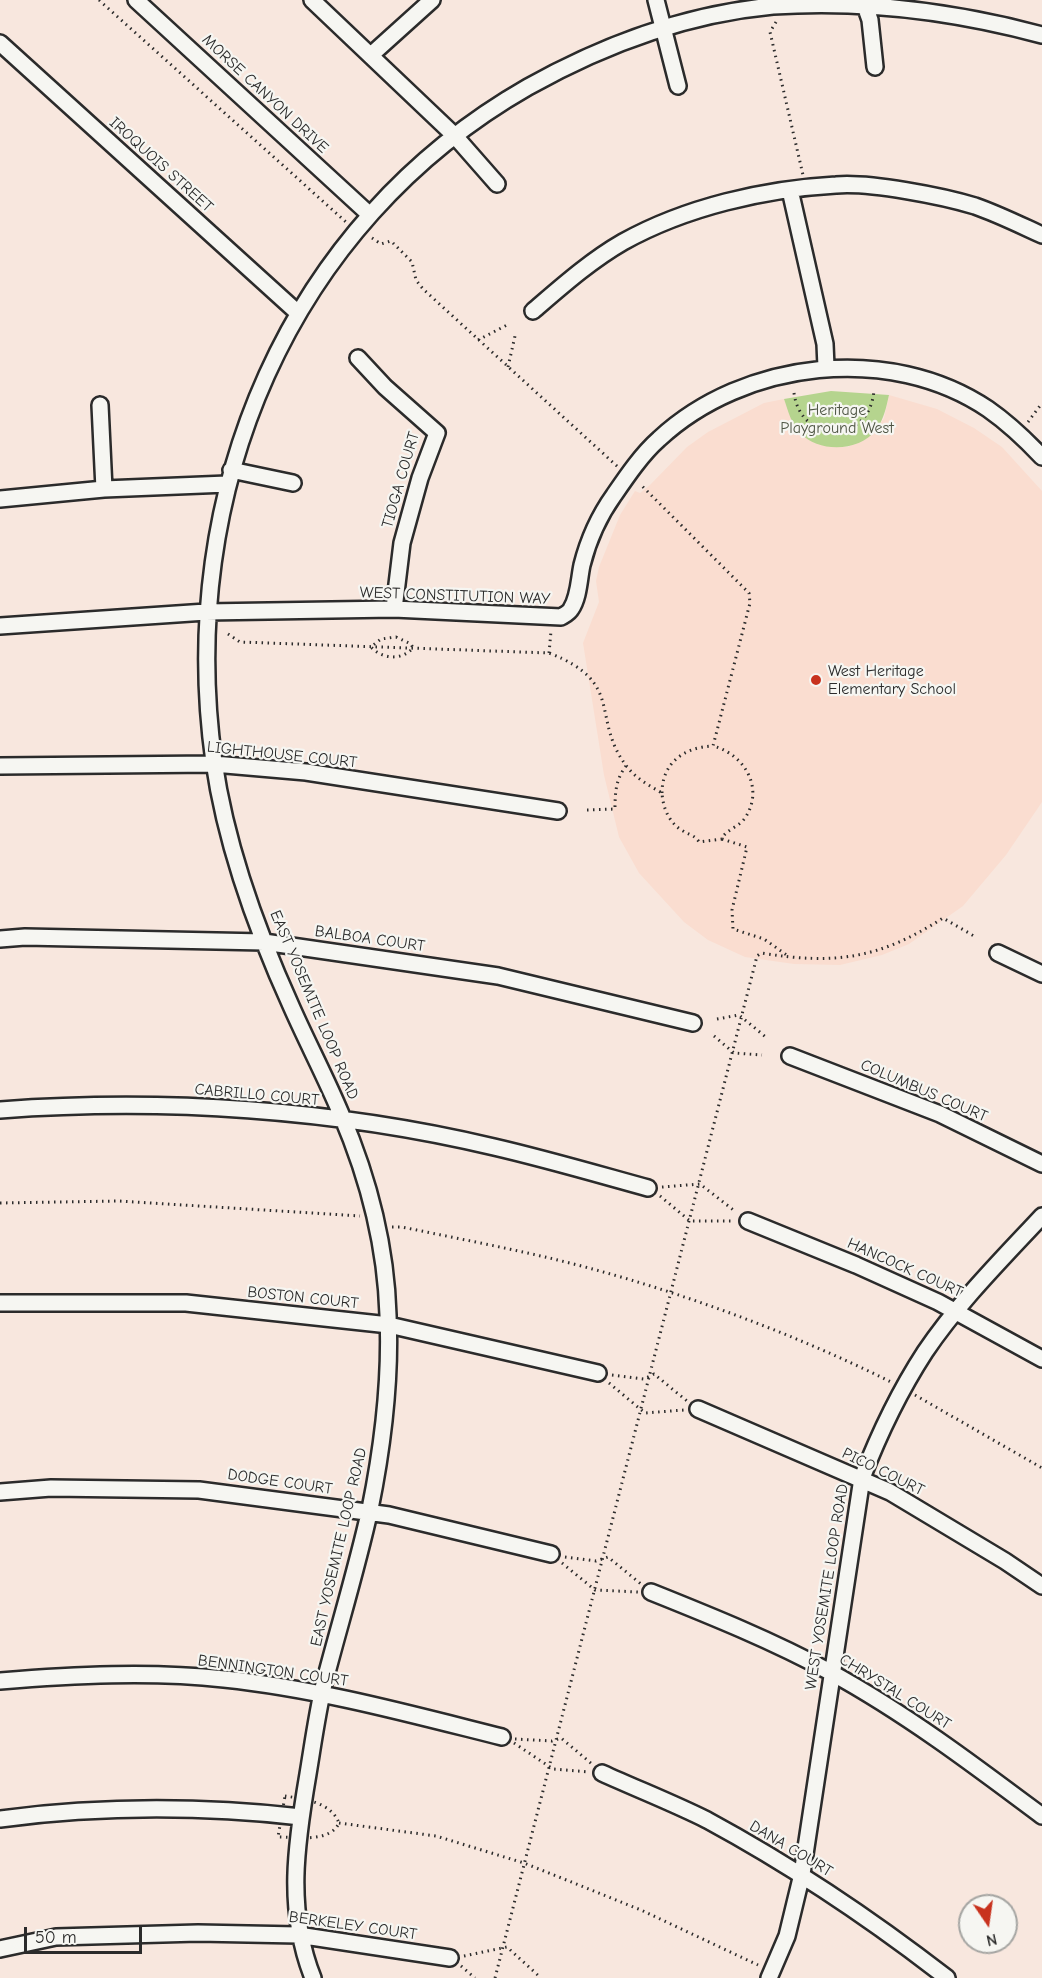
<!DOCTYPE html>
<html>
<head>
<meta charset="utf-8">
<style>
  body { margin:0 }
  #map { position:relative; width:1042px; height:1978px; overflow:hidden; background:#f8e7de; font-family:"Comic Neue",sans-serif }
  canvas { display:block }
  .north { position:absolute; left:958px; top:1894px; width:60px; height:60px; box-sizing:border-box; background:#f6f6f2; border:2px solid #a5a5a2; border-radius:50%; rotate:167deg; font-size:16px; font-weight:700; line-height:24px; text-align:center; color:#2b2b2b }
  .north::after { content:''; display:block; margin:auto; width:21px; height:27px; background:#c8321e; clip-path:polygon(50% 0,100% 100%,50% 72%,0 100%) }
  .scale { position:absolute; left:24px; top:1927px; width:118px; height:27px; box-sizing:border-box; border:3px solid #2b2b2b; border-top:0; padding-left:8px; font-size:18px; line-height:21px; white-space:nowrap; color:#2b2b2b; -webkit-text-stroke:4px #f6f6f2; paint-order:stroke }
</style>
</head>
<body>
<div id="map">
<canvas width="1042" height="1978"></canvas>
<div class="north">N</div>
<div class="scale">50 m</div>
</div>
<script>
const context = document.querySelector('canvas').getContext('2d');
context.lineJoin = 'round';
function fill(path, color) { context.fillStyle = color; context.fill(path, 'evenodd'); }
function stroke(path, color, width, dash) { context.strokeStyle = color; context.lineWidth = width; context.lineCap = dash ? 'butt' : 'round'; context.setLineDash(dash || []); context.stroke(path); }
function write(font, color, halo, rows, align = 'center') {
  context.font = font + ' "Comic Neue",sans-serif'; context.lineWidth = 4.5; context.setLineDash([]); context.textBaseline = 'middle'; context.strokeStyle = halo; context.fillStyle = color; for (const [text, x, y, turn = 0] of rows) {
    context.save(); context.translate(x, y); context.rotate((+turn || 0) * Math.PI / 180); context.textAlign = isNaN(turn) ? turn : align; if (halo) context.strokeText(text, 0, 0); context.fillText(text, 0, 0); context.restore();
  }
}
fill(new Path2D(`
  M889 395 937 409 974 428 1002 447 1042 491V802L1006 855 963 906 909 944 882 955 840 965 794 964 745 957 708 940 684 922 639 873 619 837 604 775 583 643 599 602 596 581 599 567 620 515 635 491 640 493 650 485 687 447 708 432 764 403 784 399 801 434 826 446 848 447 875 432 884 418Z`), '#faddd0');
fill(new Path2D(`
  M831 391 889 395C886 408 884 419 876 430 859 452 819 453 800 433 791 424 788 410 784 399Z`), '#b5d48e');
const minor = new Path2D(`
  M136 0 370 215
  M312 0 454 135 497 184
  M656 0 678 86
  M863 0 870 20 875 67
  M0 43 298 313
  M371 55 432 0
  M790 190 825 344 826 367
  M533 311C561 287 590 261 623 242 686 207 764 189 836 185 870 182 942 196 975 206 998 214 1020 225 1042 235
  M358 358 385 387 437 433 420 478 402 543 394 609
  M100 405 104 489
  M231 470 293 483
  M0 499 104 489 227 484
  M0 626 206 612 394 609 561 617C564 615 569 613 571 609 579 597 579 579 582 565 588 541 599 516 614 495 627 476 642 454 659 439 744 360 890 343 988 409 1008 423 1025 439 1042 457
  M0 766 214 764 306 772 558 811
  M0 939 25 937 264 942 498 976 693 1023
  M998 953 1042 974
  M790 1056 940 1114 1042 1164
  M0 1110C163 1098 334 1109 494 1147 546 1159 597 1174 648 1188
  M748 1221 856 1265 938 1302 1042 1359
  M0 1303H186L389 1325 598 1373
  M698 1409 890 1492 1005 1561 1042 1586
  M0 1492 51 1488 199 1490 389 1515 551 1554
  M651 1592C711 1616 773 1641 830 1672 905 1713 974 1765 1042 1816
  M0 1681C74 1675 150 1671 224 1679 319 1689 410 1714 502 1737
  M602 1773C637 1789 673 1803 707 1820 792 1866 871 1919 947 1978
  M0 1819C99 1806 202 1806 301 1817
  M0 1949 56 1937 198 1933 298 1935 450 1958
  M313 1978C286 1910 296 1844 308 1774 313 1744 317 1714 324 1684 339 1626 357 1568 370 1509 383 1445 391 1381 388 1315 386 1247 368 1177 341 1114 326 1078 308 1044 292 1008 257 931 226 846 214 762 176 493 288 224 528 87 603 45 686 14 773 6 865 0 953 11 1042 35
  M769 1978 787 1936 802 1874 862 1478C879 1434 899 1392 925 1352 958 1303 1002 1259 1042 1216`);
stroke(minor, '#2b2b2b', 20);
stroke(new Path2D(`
  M99 0 346 222
  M776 22 770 32 803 175
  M372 238 381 244 391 241 412 262 416 280 423 289 618 467
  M478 340 507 325
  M508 367 515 336
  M794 393C801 445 870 445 874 390
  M1028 422 1042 403
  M228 634 240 642 549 653C627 683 589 719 628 768 637 779 650 786 662 793 663 808 669 823 683 831 689 835 695 835 699 842L722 839C725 830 739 827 745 818 765 788 744 754 713 746L750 603 749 593 640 484
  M396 637 411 644 413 648C401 661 382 659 371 647L381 639Z
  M549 653 551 631
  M662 793C662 763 684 747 713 746
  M587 810 615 809C615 792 616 779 626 766
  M722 839 747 847 732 910 733 929 764 939 788 956
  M717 1019 739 1015 767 1038
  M714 1036 734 1053 762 1055
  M662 1187 700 1184 736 1212
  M660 1196 690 1221H734
  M0 1203 119 1201 360 1216
  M392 1227H402C450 1237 498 1246 545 1257 657 1283 787 1330 891 1382
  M612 1375 644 1379 654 1374 687 1401
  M609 1383 645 1413 684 1410
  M915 1395 1042 1468
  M565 1557 596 1561 608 1557 641 1584
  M562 1563 595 1590 638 1592
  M515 1739 552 1741 561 1738 592 1764
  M514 1743 553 1769 589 1772
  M285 1796C304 1799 331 1802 339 1823 330 1843 296 1837 278 1837Z
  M339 1823 436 1836 524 1863 641 1910 758 1965
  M464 1956 507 1947 541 1978
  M461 1966 475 1978
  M495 1978 757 956 761 953C835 965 879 959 943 918L974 936`), '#2b2b2b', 3, [1.5, 4.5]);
stroke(minor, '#f6f6f2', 15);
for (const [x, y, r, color] of [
  [816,680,6,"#c8321e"]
]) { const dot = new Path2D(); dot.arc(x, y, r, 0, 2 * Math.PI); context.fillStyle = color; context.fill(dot); stroke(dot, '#f6f6f2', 2); }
write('16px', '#2b2b2b', '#f6f6f2', [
  ["MORSE CANYON DRIVE",265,94,43],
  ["IROQUOIS STREET",161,165,42],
  ["TIOGA COURT",401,480,-74],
  ["WEST CONSTITUTION WAY",455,596,2],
  ["LIGHTHOUSE COURT",282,755,6],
  ["BALBOA COURT",370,939,8],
  ["EAST YOSEMITE LOOP ROAD",314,1005,67],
  ["COLUMBUS COURT",924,1091,23],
  ["CABRILLO COURT",257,1095,5],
  ["HANCOCK COURT",905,1268,24],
  ["BOSTON COURT",303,1298,6],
  ["PICO COURT",883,1472,26],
  ["DODGE COURT",280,1482,8],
  ["EAST YOSEMITE LOOP ROAD",339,1547,-77],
  ["WEST YOSEMITE LOOP ROAD",827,1587,-81],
  ["BENNINGTON COURT",273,1671,8],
  ["CHRYSTAL COURT",895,1692,32],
  ["DANA COURT",791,1849,31],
  ["BERKELEY COURT",353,1926,8]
]);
write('16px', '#4e5544', '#f6f6f2', [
  ["Heritage",837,410],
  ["Playground West",837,428]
]);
write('16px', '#2b2b2b', '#f6f6f2', [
  ["West Heritage",828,671],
  ["Elementary School",828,689]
], 'left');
</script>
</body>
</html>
